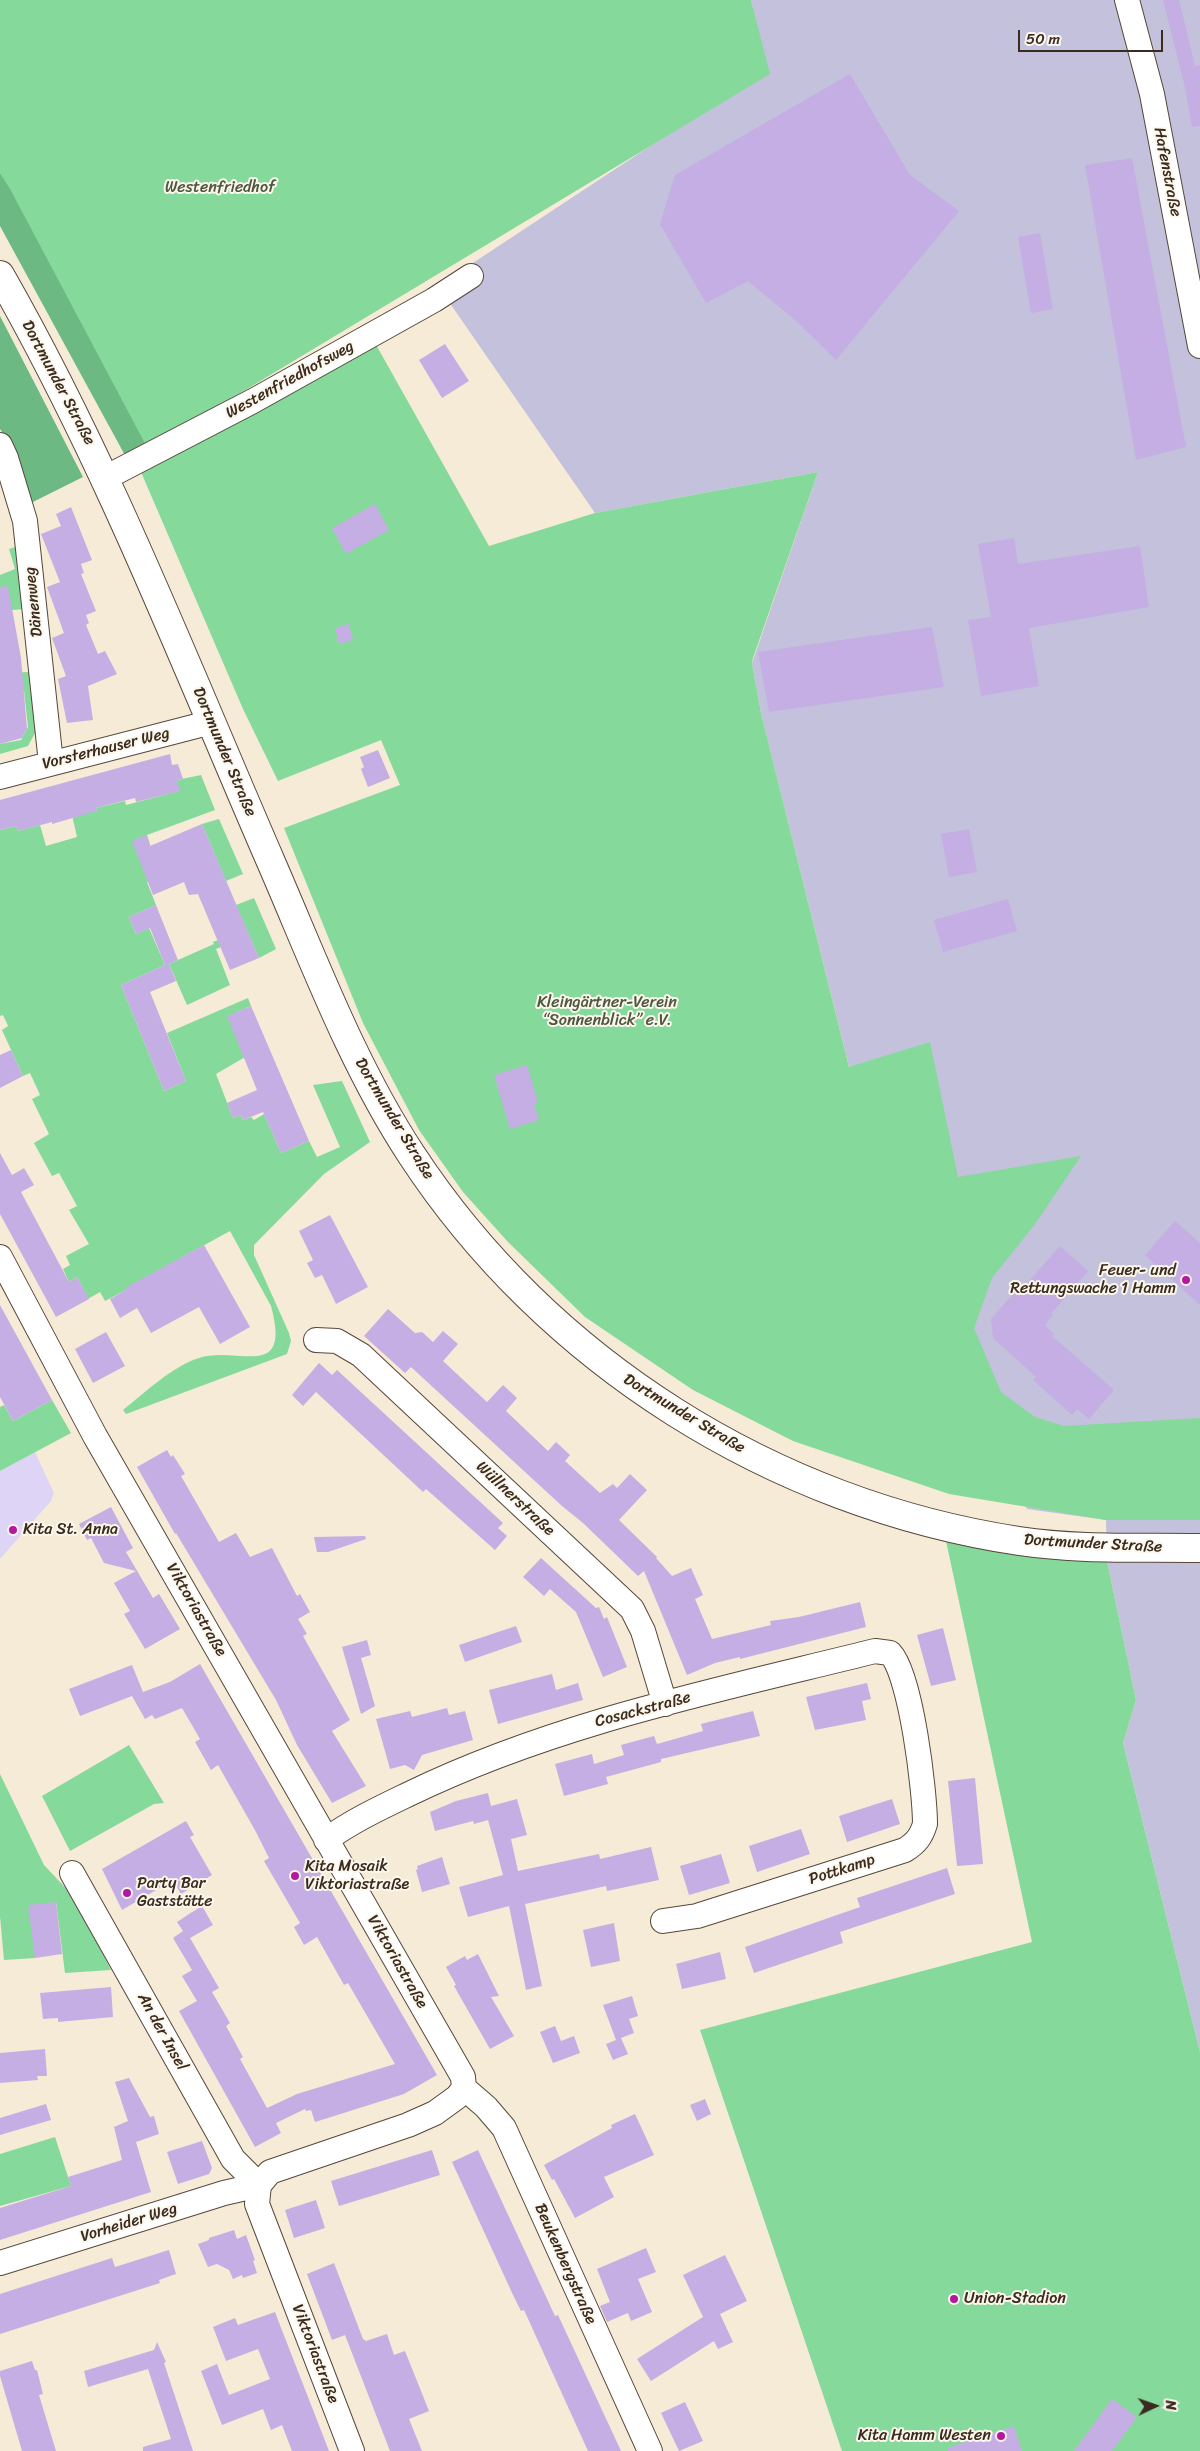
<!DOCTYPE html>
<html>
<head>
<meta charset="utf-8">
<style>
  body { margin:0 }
  #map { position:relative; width:1200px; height:2451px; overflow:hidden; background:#f6ebd6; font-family:Sriracha,sans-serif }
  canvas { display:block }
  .north { position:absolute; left:1130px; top:2381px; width:50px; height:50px; -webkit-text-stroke:4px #fbf7ec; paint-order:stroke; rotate:87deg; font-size:14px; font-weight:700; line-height:20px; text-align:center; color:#3b2a1e }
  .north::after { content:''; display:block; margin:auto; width:18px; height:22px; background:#3b2a1e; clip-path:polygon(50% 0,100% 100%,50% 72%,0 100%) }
  .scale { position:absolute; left:1018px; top:30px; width:145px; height:22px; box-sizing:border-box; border:2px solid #3b2a1e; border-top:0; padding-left:6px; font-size:15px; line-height:18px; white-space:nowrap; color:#3b2a1e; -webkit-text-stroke:4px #fbf7ec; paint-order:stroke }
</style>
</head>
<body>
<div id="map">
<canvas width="1200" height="2451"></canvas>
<div class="north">N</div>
<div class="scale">50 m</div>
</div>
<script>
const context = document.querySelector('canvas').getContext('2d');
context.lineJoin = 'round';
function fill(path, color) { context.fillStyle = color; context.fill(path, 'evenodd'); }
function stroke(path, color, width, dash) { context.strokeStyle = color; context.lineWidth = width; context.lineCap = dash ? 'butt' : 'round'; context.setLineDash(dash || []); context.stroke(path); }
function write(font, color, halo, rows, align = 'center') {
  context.font = font + ' Sriracha,sans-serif'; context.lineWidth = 4; context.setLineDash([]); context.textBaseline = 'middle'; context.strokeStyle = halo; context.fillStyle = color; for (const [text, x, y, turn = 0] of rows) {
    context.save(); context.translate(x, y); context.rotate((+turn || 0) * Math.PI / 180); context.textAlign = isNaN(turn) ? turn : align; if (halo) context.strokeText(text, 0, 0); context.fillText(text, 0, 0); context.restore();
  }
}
fill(new Path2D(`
  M35 1452 54 1493 51 1501 0 1559V1471Z`), '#ded5f6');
fill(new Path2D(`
  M751 0H1200V2052L1123 1743 1136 1700 1107 1561 1106 1520 1027 1509 882 1199 761 713 752 663 818 472 595 513 438 286 767 69Z`), '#c3c1dc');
fill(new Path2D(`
  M0 0H751L770 74 247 389 146 446 0 173Z
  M370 334 489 546 595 513 818 472 753 658 752 663 761 713 849 1067 930 1042 958 1177 1081 1156 1035 1224 992 1278 974 1328 1001 1392 1035 1417 1064 1426 1200 1418V1520H1106L949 1494 793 1441 693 1390 585 1317 508 1242 463 1192 419 1130 363 1023 284 828 400 785 381 740 278 781 243 709 141 472Z
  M18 546 25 609 0 611V575L15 569 9 549Z
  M31 672 36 731 28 746 0 754V744L21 740 28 727 24 691 0 673Z
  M201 775 215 810 147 835 160 876 147 882 156 905 129 917 136 934 149 928 165 965 121 985 164 1091 186 1081 167 1033 248 998 251 1006 228 1016 252 1053 216 1074 233 1118 241 1115 243 1120 251 1117 254 1120 264 1114 281 1153 309 1141 317 1157 340 1147 313 1085 342 1081 370 1142 324 1174 254 1245V1255L289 1333 291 1341 287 1354 126 1414 123 1410C146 1392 171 1367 199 1358 236 1345 292 1383 271 1306L230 1231 126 1288V1290L105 1301 100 1292 81 1303 84 1290 77 1277 69 1282 63 1269 70 1265 66 1256 89 1244 69 1210 77 1206 59 1173 52 1176 34 1143 49 1134 32 1099 40 1095 30 1073 23 1076 2 1030 8 1026 3 1015 0 1016V830L16 826 18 831 40 825 46 846 77 837 72 815 97 811 96 808 125 801 126 805 179 791 177 780Z
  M219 819 243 874 226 881 202 824Z
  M254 898 276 949 259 958 236 905Z
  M218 940 221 947 216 949 230 985 187 1005 169 964 214 944 213 942Z
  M52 1400 71 1433 0 1471V1407L4 1405 13 1421Z
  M946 1541 995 1545 1107 1561 1136 1700 1123 1743 1200 2052V2451H842L700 2030 1032 1942Z
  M129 1745 164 1803 154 1804 70 1851 42 1796Z
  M0 1774 44 1865 74 1897 111 1970 65 1973 56 1902 35 1958 4 1960 0 1916Z
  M55 2137 71 2186 0 2206V2154Z`), '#85d99b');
fill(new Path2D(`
  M0 173 10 189 148 449 127 459 0 226Z
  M0 316 83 477 29 504 6 438 0 429Z`), '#6cb983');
fill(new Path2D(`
  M1163 0H1179L1195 66 1200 65V126L1192 127 1184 83Z
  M850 74 910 175 959 211 836 360 794 319 748 281 706 303 660 224 675 175Z
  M1132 158 1186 447 1136 460 1085 165Z
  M1040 233 1053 309 1031 313 1018 237Z
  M445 344 469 381 442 398 419 360Z
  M375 504 389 530 346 554 332 528Z
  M71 507 92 560 81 564 84 573 81 574 96 611 86 615 89 623 86 625 98 654 105 651 117 674 88 686 93 720 67 723 58 679 66 676 52 638 64 633 47 587 60 582 41 534 61 526 56 514Z
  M1014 538 1018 564 1140 546 1149 607 1029 628 1039 686 981 696 968 620 991 617 978 544Z
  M8 586 21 658 27 729 22 738 0 744V587Z
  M349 624 353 640 339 644 335 628Z
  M932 627 944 687 769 712 758 652Z
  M378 750 390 778 368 787 361 769 364 767 360 757Z
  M170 754 172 765 178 764 183 779 177 780 180 791 136 802 135 798 96 808 97 811 52 824V822L18 831 16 826 0 830V800Z
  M202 824 259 958 230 970 198 894 189 895 184 882 153 895 132 841 146 835 150 846Z
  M969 829 977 872 949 877 941 834Z
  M1008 899 1017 931 943 952 934 920Z
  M156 905 178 960 169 964 176 981 150 992 186 1081 164 1091 121 985 165 965 150 928 136 934 129 917Z
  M251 1006 309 1141 281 1153 263 1112 243 1120 241 1115 233 1118 227 1103 257 1090 227 1016Z
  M11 1050 23 1076 0 1088V1055Z
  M527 1065 538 1102 534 1103 539 1120 510 1129 494 1075Z
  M0 1153 12 1175 24 1168 34 1185 21 1192 69 1282 77 1277 89 1299 56 1317 0 1214Z
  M330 1215 368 1287 336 1304 322 1275 315 1278 307 1263 313 1260 299 1231Z
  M1175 1221 1200 1243V1305L1145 1255Z
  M204 1245 250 1327 220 1344 199 1307 151 1333 137 1308 120 1318 110 1299 126 1290 125 1288Z
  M1060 1246 1088 1271 1051 1314 1053 1315 1045 1325 1054 1334 1052 1336 1114 1390 1089 1419 1077 1409 1072 1415 1033 1380 1036 1377 993 1338 991 1319 1020 1286 1023 1288Z
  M0 1305 52 1400 13 1421 0 1397Z
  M388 1309 415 1333 422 1332 433 1342 443 1331 458 1344 443 1361 487 1402 503 1385 517 1398 506 1411 548 1451 556 1442 570 1455 565 1461 600 1493 613 1484 617 1488 630 1474 647 1490 619 1520 657 1557 656 1558 672 1576 691 1568 703 1595 695 1599 712 1639 771 1625 770 1621 799 1617 860 1602 866 1627 740 1659V1657L715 1663 687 1675 644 1571 638 1576 583 1523 562 1506 411 1367 405 1373 364 1336Z
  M106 1332 125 1366 93 1383 75 1349Z
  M319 1363 332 1375 337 1370 503 1523 498 1528 507 1536 495 1550 426 1489 423 1492 316 1392 303 1406 292 1395Z
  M167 1450 171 1457 173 1455 185 1474 181 1476 219 1542 236 1533 250 1557 272 1548 297 1596 300 1594 310 1612 298 1619 307 1634 303 1636 350 1720 332 1731 366 1786 332 1803 297 1745 276 1700 176 1533 175 1534 137 1467Z
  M111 1507 133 1548 126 1552 153 1598 159 1594 180 1629 145 1649 124 1614 130 1611 114 1583 136 1571 104 1563 91 1538 87 1540 79 1524Z
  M365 1536 366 1539 328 1552H317L314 1537Z
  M541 1558 596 1608 599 1607 604 1619 607 1617 627 1667 603 1677 576 1612 550 1589 544 1596 523 1577Z
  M516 1626 522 1642 465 1662 459 1645Z
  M943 1628 956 1680 931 1686 917 1635Z
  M367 1640 371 1655 361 1658 375 1706 361 1714 342 1647Z
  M200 1664 437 2075 404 2094 315 2122 311 2110 306 2111 305 2109 276 2123 281 2133 255 2147 179 2011 197 2001 182 1976 192 1970 173 1938 183 1931 177 1922 189 1914 202 1906 213 1925 190 1938 219 1988 212 1992 230 2023 226 2026 243 2057 240 2059 267 2108 297 2094 395 2064 348 1983 344 1985 317 1937 304 1945 294 1927 300 1923 264 1861 269 1858 256 1832 218 1765 211 1770 195 1742 200 1739 182 1708 155 1719 152 1715 145 1719 132 1696 80 1716 69 1689 132 1665 143 1692 170 1682Z
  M552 1674 556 1690 578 1683 583 1700 498 1724 489 1690Z
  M867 1683 871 1699 862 1701 866 1720 815 1730 806 1697Z
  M447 1708 449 1715 465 1711 473 1740 422 1755 414 1770 405 1765 390 1769 376 1719 410 1711 412 1717Z
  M753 1711 760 1736 661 1759V1762L606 1777 608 1784 564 1796 555 1764 592 1754 594 1764 624 1755 621 1745 654 1736 657 1744 703 1731 701 1724Z
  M975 1778 983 1864 957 1866 948 1781Z
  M488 1793 491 1806 517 1799 527 1835 511 1839 518 1871 599 1854 600 1859 651 1847 659 1880 607 1891 606 1886 525 1904 542 1986 526 1990 509 1906 468 1917 459 1887 503 1875 488 1820 474 1824 473 1821 435 1831 430 1812 456 1801Z
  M892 1799 900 1824 847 1842 839 1816Z
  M186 1821 194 1835 190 1837 212 1875 181 1894 173 1880 122 1910 102 1869Z
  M801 1829 810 1854 757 1872 749 1846Z
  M721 1854 730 1883 689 1895 680 1866Z
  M442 1857 450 1884 422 1892 416 1870 418 1869 417 1866Z
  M947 1868 955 1894 840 1932 843 1943 754 1973 745 1947 860 1907 857 1898Z
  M56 1902 62 1954 35 1958 28 1905Z
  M614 1923 620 1961 591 1967 583 1930Z
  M720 1952 726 1979 682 1989 676 1964Z
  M478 1954 499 1996 491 1997 514 2036 490 2049 454 1986 456 1985 446 1967 465 1956 467 1960Z
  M111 1987 113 2017 58 2022V2018L43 2019 40 1993Z
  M632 1996 638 2016 629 2019 634 2033 621 2038 628 2054 613 2060 606 2044 616 2040 603 2005Z
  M555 2026 561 2041 574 2036 580 2053 553 2063 540 2032Z
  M45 2049 47 2076H37L38 2080 0 2083V2053Z
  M129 2078 150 2117 154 2116 159 2134 136 2142 151 2192 0 2240V2208L71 2186 68 2177 122 2160 114 2127 128 2121 115 2082Z
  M705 2099 711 2114 697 2121 690 2105Z
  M46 2104 51 2120 0 2135V2118Z
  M635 2114 654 2155 604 2177 614 2197 575 2218 554 2179 552 2180 544 2165 612 2128 611 2125Z
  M202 2141 212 2168 209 2174 178 2184 167 2152Z
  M432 2150 440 2175 339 2206 331 2181Z
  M478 2150 555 2316 558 2315 621 2451H588L524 2310 521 2311 513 2295 452 2162Z
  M316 2200 325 2228 294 2238 285 2210Z
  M234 2230 237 2239 246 2235 255 2260 253 2261 257 2273 243 2278 242 2275 233 2279 229 2270 217 2264 208 2267 198 2244 209 2240V2238Z
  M646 2248 656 2272 638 2279 652 2312 631 2321 628 2313 607 2322 600 2306 610 2302 597 2269Z
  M169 2250 176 2274 159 2280 160 2283 0 2334V2294L112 2258 115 2267Z
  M725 2255 747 2301 720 2314 733 2342 718 2349 714 2341 651 2381 637 2359 703 2317 683 2275Z
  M334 2263 363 2339 366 2341 387 2334 394 2355 405 2351 429 2411 409 2419 422 2451H390L345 2335 332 2340 307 2274Z
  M275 2312 285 2338 329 2451H292L282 2425 271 2430 263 2409 222 2425 201 2371 217 2364 229 2395 270 2379 258 2349 226 2361 213 2327 235 2318 238 2325Z
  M157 2342 166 2362 164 2363 193 2451H143V2447L171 2439 148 2369 88 2387 84 2371 154 2350Z
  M32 2361 35 2370H37L43 2394 39 2395 56 2451H22L0 2376V2371Z
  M1112 2399 1137 2417 1112 2451H1074Z
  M685 2402 703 2441 679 2451 661 2413Z
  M1014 2426 1022 2451H948L947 2448Z`), '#c5aee3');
const minor = new Path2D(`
  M1127 0 1152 94 1200 346
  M0 445 6 458 25 521 51 763
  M105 478 253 401 434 300 471 276
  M0 777 212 722
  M0 1257 95 1436 463 2077 464 2088 457 2097 435 2113 408 2125 270 2172 259 2185 257 2204 352 2451
  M316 1340 337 1341 361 1355 632 1609 643 1631 665 1704
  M326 1840C352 1821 380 1808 409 1794 555 1723 718 1690 875 1651L890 1653C911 1674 925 1792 925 1824 921 1837 916 1843 905 1850L697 1916 663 1921
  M72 1873 233 2159 259 2185
  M464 2088 486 2107 504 2128 650 2451
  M0 2263 224 2193 259 2185`);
const major = new Path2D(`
  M0 275C108 464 185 664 271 862 314 961 352 1064 411 1154 547 1362 774 1504 1019 1541 1079 1550 1140 1547 1200 1548`);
stroke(minor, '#57473a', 26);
stroke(major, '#57473a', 30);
stroke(minor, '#fff', 24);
stroke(major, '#fff', 28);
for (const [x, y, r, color] of [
  [1186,1280,5,"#b5179e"],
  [13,1530,5,"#b5179e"],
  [295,1876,5,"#b5179e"],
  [127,1893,5,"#b5179e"],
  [954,2299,5,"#b5179e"],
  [1001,2436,5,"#b5179e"]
]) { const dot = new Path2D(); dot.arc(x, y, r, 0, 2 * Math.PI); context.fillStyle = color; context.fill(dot); stroke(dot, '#fbf7ec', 2); }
write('16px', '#3b2a1e', '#fbf7ec', [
  ["Hafenstraße",1167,172,79],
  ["Westenfriedhofsweg",290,380,-29],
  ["Dortmunder Straße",58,383,62],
  ["Dänenweg",34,602,-96],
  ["Vorsterhauser Weg",106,749,-14],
  ["Dortmunder Straße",224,752,67],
  ["Dortmunder Straße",394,1119,59],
  ["Dortmunder Straße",684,1414,31],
  ["Wüllnerstraße",515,1499,43],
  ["Dortmunder Straße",1093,1544,3],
  ["Viktoriastraße",196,1610,60],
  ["Cosackstraße",643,1710,-15],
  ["Pottkamp",842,1870,-18],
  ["Viktoriastraße",397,1962,60],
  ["An der Insel",162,2032,61],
  ["Vorheider Weg",129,2223,-17],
  ["Beukenbergstraße",565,2264,66],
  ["Viktoriastraße",315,2354,69]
]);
write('16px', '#4e563d', '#fbf7ec', [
  ["Westenfriedhof",220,188],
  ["Kleingärtner-Verein",607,1003],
  ["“Sonnenblick” e.V.",607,1021]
]);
write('16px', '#3b2a1e', '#fbf7ec', [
  ["Feuer- und",1176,1271,"right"],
  ["Rettungswache 1 Hamm",1176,1289,"right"],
  ["Kita St. Anna",23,1530],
  ["Kita Mosaik",305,1867],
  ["Viktoriastraße",305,1885],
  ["Party Bar",137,1884],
  ["Gaststätte",137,1902],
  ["Union-Stadion",964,2299],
  ["Kita Hamm Westen",991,2436,"right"]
], 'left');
</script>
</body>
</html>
